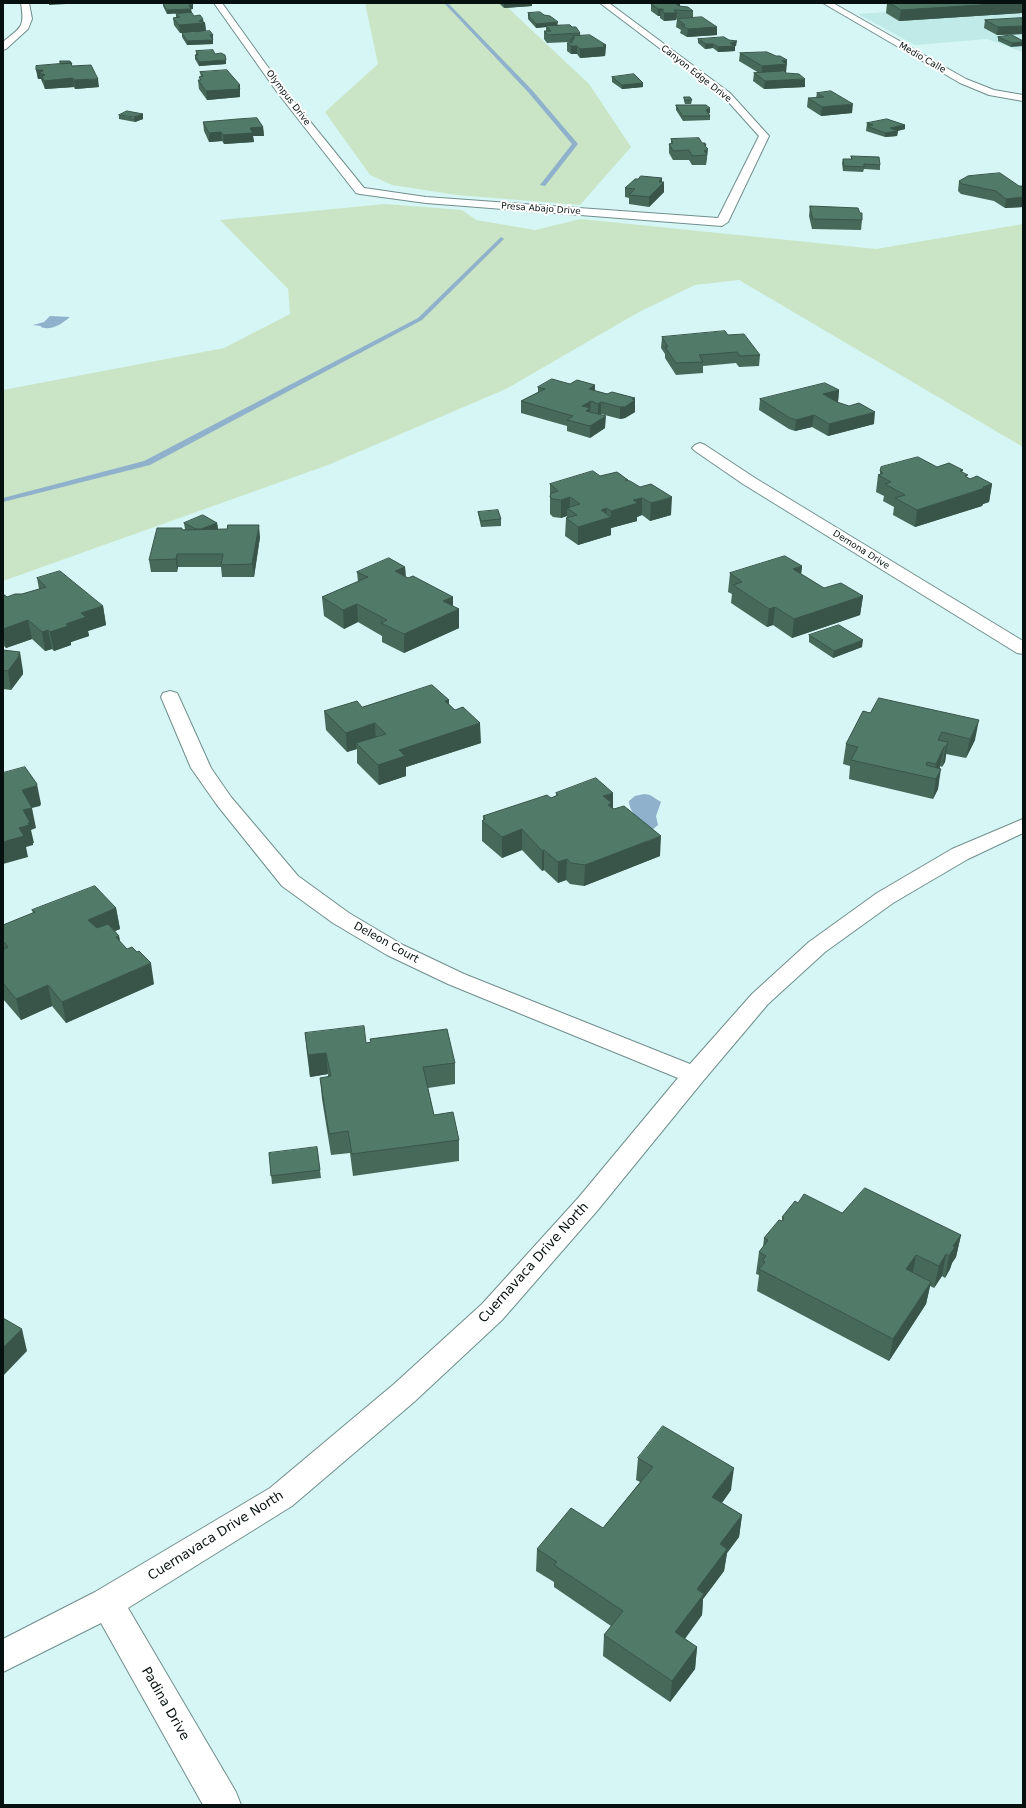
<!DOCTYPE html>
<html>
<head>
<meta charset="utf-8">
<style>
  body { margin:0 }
  #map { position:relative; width:1026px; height:1808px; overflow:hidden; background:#d5f6f4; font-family:"DejaVu Sans",sans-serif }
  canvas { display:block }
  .frame { position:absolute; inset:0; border:4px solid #05100f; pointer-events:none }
</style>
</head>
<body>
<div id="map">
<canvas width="1026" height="1808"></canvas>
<div class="frame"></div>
</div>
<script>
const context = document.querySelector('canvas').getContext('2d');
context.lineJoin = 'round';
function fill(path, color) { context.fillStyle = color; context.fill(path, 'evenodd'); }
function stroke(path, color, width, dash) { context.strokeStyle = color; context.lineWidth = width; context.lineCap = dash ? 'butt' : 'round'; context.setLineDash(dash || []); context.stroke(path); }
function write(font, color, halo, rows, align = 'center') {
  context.font = font + ' "DejaVu Sans",sans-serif'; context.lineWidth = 4; context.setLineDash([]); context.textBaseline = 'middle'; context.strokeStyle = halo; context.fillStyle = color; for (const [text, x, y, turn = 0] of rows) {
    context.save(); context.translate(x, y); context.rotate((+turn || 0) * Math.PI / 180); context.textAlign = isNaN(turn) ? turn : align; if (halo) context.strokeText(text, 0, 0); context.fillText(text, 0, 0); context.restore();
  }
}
fill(new Path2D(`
  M1023 3V52L987 39 915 45 858 14Z`), '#bfeae7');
fill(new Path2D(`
  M365 3H503L589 84 631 147 580 205 457 195 392 185 370 175 325 112 378 64Z
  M385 204 462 210 476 220 535 230 581 219 876 249 1023 224V447L739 280 695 285 639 312 506 389 328 465 3 581V390L224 348 290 314 288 289 220 220Z`), '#cae5c6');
fill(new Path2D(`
  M50 316 70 317C62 324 51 331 41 327V326L33 325 44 322Z
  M644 794 650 795 661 802 656 816 658 825 651 831C642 822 629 813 629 801L635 796Z`), '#90b1cb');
fill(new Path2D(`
  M444 3H448L532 90 578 144 545 186 540 185 572 144 528 92Z
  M501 237 504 239 503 240 422 320 150 465 3 502V498L144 461 418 318Z`), '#90b1cb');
const minor = new Path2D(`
  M21 3H29L32 19 28 29 6 49 3 50V42C21 27 25 28 21 3Z
  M214 3H222L283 88 364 188 426 197 718 218 759 136 724 97 600 3H609L730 93 769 136 728 222 722 226 426 203 360 194 356 193 277 92Z
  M823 3H833L966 79 994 90 1023 95V101L989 95 960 83Z
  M700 443 705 445 755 478 1023 641V654L1017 653 743 484 695 451 692 448 695 445Z
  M170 691 177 693 179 697 211 768 231 797 298 876 349 913 403 945 464 974 690 1064 752 994 809 942 877 893 952 849 1023 819V833L968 859 893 903 825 952 768 1004 703 1081 597 1211 502 1320 414 1402 292 1506 128 1608 236 1792 241 1805H203L101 1623 3 1672V1639L95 1592 270 1488 394 1384 482 1304 579 1197 678 1078 448 984 387 955 333 923 282 886 217 805 191 768 161 697 163 693Z`);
stroke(minor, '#708e8c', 2);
fill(minor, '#fff');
fill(new Path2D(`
  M163 3 193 5V9L167 14 163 6Z
  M499 3H532V6L504 8Z
  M649 3H680V6L693 11V18L717 27V35L687 37 680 33 681 30 676 27 677 19 685 18H677L676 20 664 21 660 18V16H658L651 11V4L654 3 650 4Z
  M887 3H1023V9L1022 13 899 21 886 13Z
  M528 13 544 15 558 25 572 27 580 33V35L606 45 605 56 580 58 577 54H571L567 51V43H569V42L547 43 544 39V31H546V27L536 28 528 19Z
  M176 14 194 16 205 23 206 31 180 33 174 25 173 18 176 17Z
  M1023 18V34L997 35 984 28 985 20Z
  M182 33 213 39H212L213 44 187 45 182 37Z
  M998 37 1023 41 1011 47 998 41Z
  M698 39 736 46H734H735V51L718 52 713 48 705 49 698 43Z
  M196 51 215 54 226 64 199 66 195 59V55H196Z
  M740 53 776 56 787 60 786 72H785L805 87 764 89 753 81 754 73H759L739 61Z
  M60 61 72 64V66L99 87 75 89 74 87 45 89 41 79H38L36 66 60 64Z
  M200 72 240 85V97L207 100 199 89 198 80H200L199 77H201Z
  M612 77 643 83V87L622 89 612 82Z
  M817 93 852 113 821 116 807 107 808 98H816Z
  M684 97 692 100 691 104H685L684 101Z
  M676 105 710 108V113H709L710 116V120L683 121 676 110Z
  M119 115 143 119 135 122 119 119Z
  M203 122 263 127 264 136H253L254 142 224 144 222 141 209 142 204 131Z
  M867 123 905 125V129L898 131 897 136 885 137 866 131Z
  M671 139 702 143 706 145 707 158V159L706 165H692L689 160H673L669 153V144H671Z
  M851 156 880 165V170L864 169 863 172 843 171 842 163 843 159H851Z
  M662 178V182H664V192L649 207 629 204V198L625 197V188L638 179Z
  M959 181 1019 186H1023V207L1005 208 994 201 961 194 958 191Z
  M810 206 862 220 861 230 812 229 809 216Z
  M728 335 760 355 759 366 739 367 736 363 703 366V373L676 375 665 358V354L661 348 662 337Z
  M570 384 595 385V391L635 400V412L625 418 620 419 601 414 599 415 605 428 590 438 567 431V426L521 413V401L538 392V387Z
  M839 390 838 402 874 424 828 436 812 427 795 431 789 429 759 410 760 399Z
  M937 467 963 470 962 472 967 477 970 479 992 484 989 502 983 504 982 506 915 527 893 515 894 507 883 501 884 496 876 492 878 475 880 474V471Z
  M600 476 628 481 671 515 650 521 642 515 637 517V521L611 528V535L578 545 565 536 566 518H567V516L561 518 553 517 550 514V484Z
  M478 512 501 519V526L481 527 479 518Z
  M184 523H217L218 529 260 537 254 577H222L221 567H178L177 572H151L149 560 182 528V530L186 529H185Z
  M802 566 801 574 824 588 863 596 860 615 792 638 773 625 767 627 731 603 732 594 728 592 730 573Z
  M405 567 406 577 453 597V606L459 609V628L404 653 382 642V636L358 622 344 629 324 616 322 597 358 582 357 572Z
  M37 578 103 606 106 625 88 631 89 636 71 642V645L54 651 52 649 45 651 32 639 6 648 3 645V594L7 597 22 594 39 589Z
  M809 635 862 647 833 658 809 642Z
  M3 650 23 671V674L11 690 3 689Z
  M449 700V704L481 743 406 767V776L379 785 357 763V749L347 752 326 730 324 711 362 707Z
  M863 711 975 740 966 758 946 754 945 762 942 767 940 766V768L938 789 933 799 849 779 850 766 843 764 846 744Z
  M556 793 613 808 660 856 584 886 570 884 566 880 558 883 544 870 542 871 522 850 502 858 482 841V821L483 820V816L551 798 556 796Z
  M116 908 120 929 115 931 119 936 120 942 154 984 66 1023 52 1006 21 1020 3 999V925L33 913 32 910Z
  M305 1033 366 1043 455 1063V1084L428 1088 434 1115 459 1140V1161L353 1176 350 1153 331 1155 322 1099 320 1078 328 1077V1074L310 1077 307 1054Z
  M269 1153 320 1170 321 1178 272 1184Z
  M798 1203 842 1213 961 1235 956 1257 952 1263 950 1269 945 1278 942 1276 934 1288 930 1286 926 1304 889 1361 757 1291 759 1275 756 1274 759 1252 763 1247 764 1238 782 1221V1217Z
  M638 1458 731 1490 722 1503 742 1515 739 1537 727 1553 724 1571 703 1599 702 1615 685 1639 697 1647 695 1669 670 1702 603 1656 604 1635 611 1626 554 1587V1582L536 1571 537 1549 603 1528 640 1482 636 1480Z`), '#47695a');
fill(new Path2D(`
  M49 3H66V4L49 5Z
  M515 3H532V6L504 8V4Z
  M663 3H680V6Z
  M1010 3H1023L1022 13 899 21 901 10Z
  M189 5H193V9H191L192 13 167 14V10Z
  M658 9H662V11L661 10 660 16H658Z
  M664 13H677L676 20 664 21Z
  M203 19 204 23H205L206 31 180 33 179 25Z
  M558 22 557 26H546V27L536 28V24Z
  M1023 26V34L997 35 998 27Z
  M717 27V35L687 37 688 29Z
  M210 35H213V39H210Z
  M213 40V44L187 45V41Z
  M737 41 736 46 731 47 735 46V51L718 52V47L730 43Z
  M1023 42V46L1011 47 1012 43Z
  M706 44H713V48L705 49Z
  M603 45H606L605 56 580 58V49Z
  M571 46H577V54H571Z
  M226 60V64L199 66V62Z
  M787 60 786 72 762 74V66Z
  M36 70H43L45 80 73 78 74 87 45 89 44 81 42 76 43 82H42L41 74 40 72 41 79H38Z
  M98 79 99 87 75 89 74 80Z
  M805 79V87L764 89 765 81Z
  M643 83V87L622 89V85Z
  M240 85V97L207 100 206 91Z
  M853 104 852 113 821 116 822 107Z
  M710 108V113L706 114V110Z
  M143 114V119L135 122 134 117Z
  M905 125V129L896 131H898L897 136 885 137V133L890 128Z
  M263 127 264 136H253L254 142 224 144 223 135 250 128Z
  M221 132 222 141 209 142V133Z
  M708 149 707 158V159V155L704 151Z
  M662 178V185L664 182V192L649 207V197L659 182Z
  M1023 197V207L1005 208 1006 199Z
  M595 385V397L589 389Z
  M839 390 838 402 822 405 823 394Z
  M635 398V401V400V412L625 418 620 419V407Z
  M591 401 590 413V420L582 406Z
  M601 402V414L598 415V404Z
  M875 412 874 424 828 436 829 424Z
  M814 415 812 427 795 431 796 420Z
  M606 416 605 428 590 438V426Z
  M992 484 989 502 983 504 982 506 915 527 917 510Z
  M570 497V510L567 508V516L561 518V500Z
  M672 497 671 515 650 521 651 503Z
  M642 498V515L637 517V521L611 528V535L578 545V527L601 510 607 508 606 519 611 517V511L633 500Z
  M217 523 218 529 198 530Z
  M259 525 260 537 254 577 252 564Z
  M177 554 178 567 177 572 176 559Z
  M802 566 800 584 793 569Z
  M405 567 406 585 395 571Z
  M863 596 860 615 792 638 794 619Z
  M453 597V612L459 609V628L404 653V634L443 601Z
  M357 604 358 622 344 629 343 610Z
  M103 606 106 625 88 631 89 636 71 642V645L54 651 50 632 66 624 81 613Z
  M775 607 773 625 767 627 769 609Z
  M28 620 32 639 6 648 3 633V629Z
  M48 630 52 649 45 651 42 632Z
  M863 640 862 647 833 658 834 651Z
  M20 652 23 671V674L11 690 8 671Z
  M449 700V719L445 701Z
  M979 720 975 740 966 758 970 739Z
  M375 723 376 743H356L357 749 347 752 346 733Z
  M480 723 481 743 406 767V776L379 785 378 765 399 750Z
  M948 742 945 762 942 767 946 747Z
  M944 747 940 766 935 779 934 778 936 764Z
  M941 769 938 789 933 799 936 779Z
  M37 784 41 804 40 806 32 808 36 828 31 830 34 843H33V845L26 847 28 857 3 864V842L19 828 23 810 22 790Z
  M613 793V813L603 796Z
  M522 829V850L502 858V837Z
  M661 836 660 856 584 886 585 865Z
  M544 850V870L542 871V851Z
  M567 859 566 880 558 883V862Z
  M116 908 120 929 92 940 88 920Z
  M119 936 123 957 116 937Z
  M151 963 154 984 66 1023 62 1002Z
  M48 985 52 1006 21 1020 16 999Z
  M326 1053 328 1074 310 1077 308 1055Z
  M961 1235 956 1257 952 1263 950 1269 945 1278 949 1256 953 1246Z
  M946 1254 942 1276 934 1288 939 1266Z
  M916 1255 912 1277 906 1269Z
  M931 1282 926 1304 889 1361 893 1339Z
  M22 1329 27 1351 3 1376V1348Z
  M734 1468 731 1490 710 1519 712 1497Z
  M742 1515 739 1537 727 1553 724 1571 703 1599 702 1615 673 1654 675 1632 720 1544Z
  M697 1647 695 1669 670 1702 672 1681Z`), '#39554a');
const building = new Path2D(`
  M163 3H191L193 5H189L191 9 167 10Z
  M658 3H675L679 6 688 7 693 11 674 10 677 13H664L661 10H664L662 9H658L651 4Z
  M890 3H1010L901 10Z
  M540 12 544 15 550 16 558 22 536 24 528 15H530L528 13Z
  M192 13 194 16 200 15 203 19 199 21 205 23 179 25 173 18 180 17 176 14Z
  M702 17 717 27 688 29 681 25H685L677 19Z
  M1023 18V26L998 27 985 20Z
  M570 25 572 27H576L580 33 548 35 544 31H551L546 26Z
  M210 31 213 35H210L213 40 187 41 182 33Z
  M590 35 606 45H603L606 47 580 49 577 46H571L567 43 573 42 570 40H574L571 38H575L573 36Z
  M1012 35 1023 41V42L1012 43 998 37Z
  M724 37 729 40 737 41 730 43 735 46 718 47 713 44H706L698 39Z
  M213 50 215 54 221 53 225 55 226 60 199 62 195 55H198L196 51Z
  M767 52 776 56H780L787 60 782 61 787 64 762 66 740 53Z
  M60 61H70L72 64 71 63 61 64Z
  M71 63 72 66 91 65 98 79 74 80 73 78 44 81 42 76 45 75 44 74H41L40 72 43 71V70H36V66Z
  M227 70 240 85 238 86 240 89 206 91 198 80H201L199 77 203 76 200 72Z
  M784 71 786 73 799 74 805 79 765 81 754 73Z
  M634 74 643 83 622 85 612 77Z
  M831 91 853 104 822 107 808 98 824 97 817 93Z
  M684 97H690L692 100H685Z
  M676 105H706L710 108 706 110 710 116H683Z
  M127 111 143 114 134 117 119 115Z
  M257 118 263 127 250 128 253 133 223 135 221 132 209 133 203 122 238 119Z
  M887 119 905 125 890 128 898 131 885 133 867 126 873 125 867 123Z
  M699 138 702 143H705L706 145H704L708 149 704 151 707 155 692 156 689 150 673 151 669 144 673 143 671 139Z
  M851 156 879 157 880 165 864 164V167L844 166 843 159H852Z
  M1000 173 1019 186H1023V197L1006 199 996 191 962 184 959 181 968 176Z
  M641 176 662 178 659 182H664L649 197 629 195 635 189 625 188 635 179H638Z
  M810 206 858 208 860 213H862V220L813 219Z
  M725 331 728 335 744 334 760 355 740 356 737 352 699 355 703 362 676 363 665 347H668L662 337Z
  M552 379 570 384 577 380 595 385 589 389 607 394 612 392 635 398 632 399 635 400 625 407H620L601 402 598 404 591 401 582 406 590 408 586 411 606 416 590 426 567 420 573 416 521 401 545 389 538 387Z
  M825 383 839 390 823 394 837 402 849 406 859 403 875 412 829 424 814 415 796 420 790 418 760 399Z
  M918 457 937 467 949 463 963 470 960 471 968 475 965 476 970 479 977 476 992 484 983 487 985 488 917 510 895 498 905 495 885 484 891 482 878 475 883 473 880 471 881 467Z
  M593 471 600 476 617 472 628 480H625L630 481 640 487 651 484 672 497 651 503 642 498 633 500 638 503 611 511 607 508 601 510 611 517 578 527 566 518 577 515 567 508 580 504 570 497 561 500 553 499 550 497 551 493 558 491 550 484Z
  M498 510 501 519 481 521 478 512Z
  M203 515 217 523 201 529H196L184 523Z
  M228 525H259L252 564 221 565 223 554H177L176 559 149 560 157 528H182V530L227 529Z
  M785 556 802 566 793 569 824 588 841 583 863 596 794 619 775 607 769 609 733 585 742 582 730 573Z
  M389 558 405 567 395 571 408 578 413 576 453 597 443 601 459 609 404 634 381 623 387 620 357 604 343 610 322 597 368 577 357 572Z
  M60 571 103 606 81 613 86 617 66 624 68 626 50 632 48 630 42 632 28 620 3 629V594L7 597 15 594H22L46 587 37 578Z
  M839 625 863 640 834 651 809 635Z
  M3 650 20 652 18 655H20L8 671 3 670Z
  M432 685 449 700 445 701 455 710 463 707 480 723 399 750 405 756 378 765 356 743 386 734 375 723 346 733 324 711 357 701 362 707Z
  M879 698 979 720 970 739 942 732 938 740 948 742 946 747H944L936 764 927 762 926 765 941 769 936 779 851 760 858 747 846 744 863 711 870 713Z
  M25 767 37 784 36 786 22 790 32 808 23 810 30 822 28 823 29 825 19 828 24 836 3 842V773Z
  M596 778 613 793 603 796 612 803 608 805 614 809 624 806 661 836 585 865 571 863 567 859 558 862 544 850 542 851 522 829 502 837 482 821 485 819 483 816 547 795 551 798 558 795 556 793Z
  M95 886 116 908 88 920 97 928 108 924 119 936 116 937 127 949 132 947 137 952 139 951 151 963 62 1002 48 985 16 999 3 983V950L8 947 3 941V925L35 912 32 910Z
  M364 1026 366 1043 371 1042 370 1039 447 1029 455 1063 423 1067 434 1115 453 1112 459 1140 352 1154 348 1131 329 1134 320 1078 331 1076 326 1053 308 1055 305 1033Z
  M317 1147 320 1170 271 1176 269 1153Z
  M865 1188 961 1235 953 1246 955 1247 949 1256 946 1254 939 1266 916 1255 906 1269 931 1282 893 1339 759 1269 765 1262 763 1260 766 1256 759 1252 768 1240 764 1238 779 1220 782 1221 784 1218 782 1217 795 1201 798 1203 804 1194 842 1213Z
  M3 1318 22 1329 3 1348Z
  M663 1426 734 1468 712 1497 742 1515 720 1544 727 1549 697 1589 704 1594 675 1632 697 1647 672 1681 604 1635 623 1611 554 1565 557 1562 537 1549 571 1508 603 1528 653 1467 638 1458Z`);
fill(building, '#527a69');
stroke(building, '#39554a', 1);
write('9px', '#05100f', '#fff', [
  ["Medio Calle",922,58,30],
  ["Canyon Edge Drive",696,74,38],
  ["Olympus Drive",288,98,53],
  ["Presa Abajo Drive",541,209,4],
  ["Demona Drive",861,550,32]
]);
write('11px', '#05100f', '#fff', [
  ["Deleon Court",386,943,29]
]);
write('13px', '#05100f', '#fff', [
  ["Cuernavaca Drive North",534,1263,-48],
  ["Cuernavaca Drive North",216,1536,-32],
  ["Padina Drive",165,1704,60]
]);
</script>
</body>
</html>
